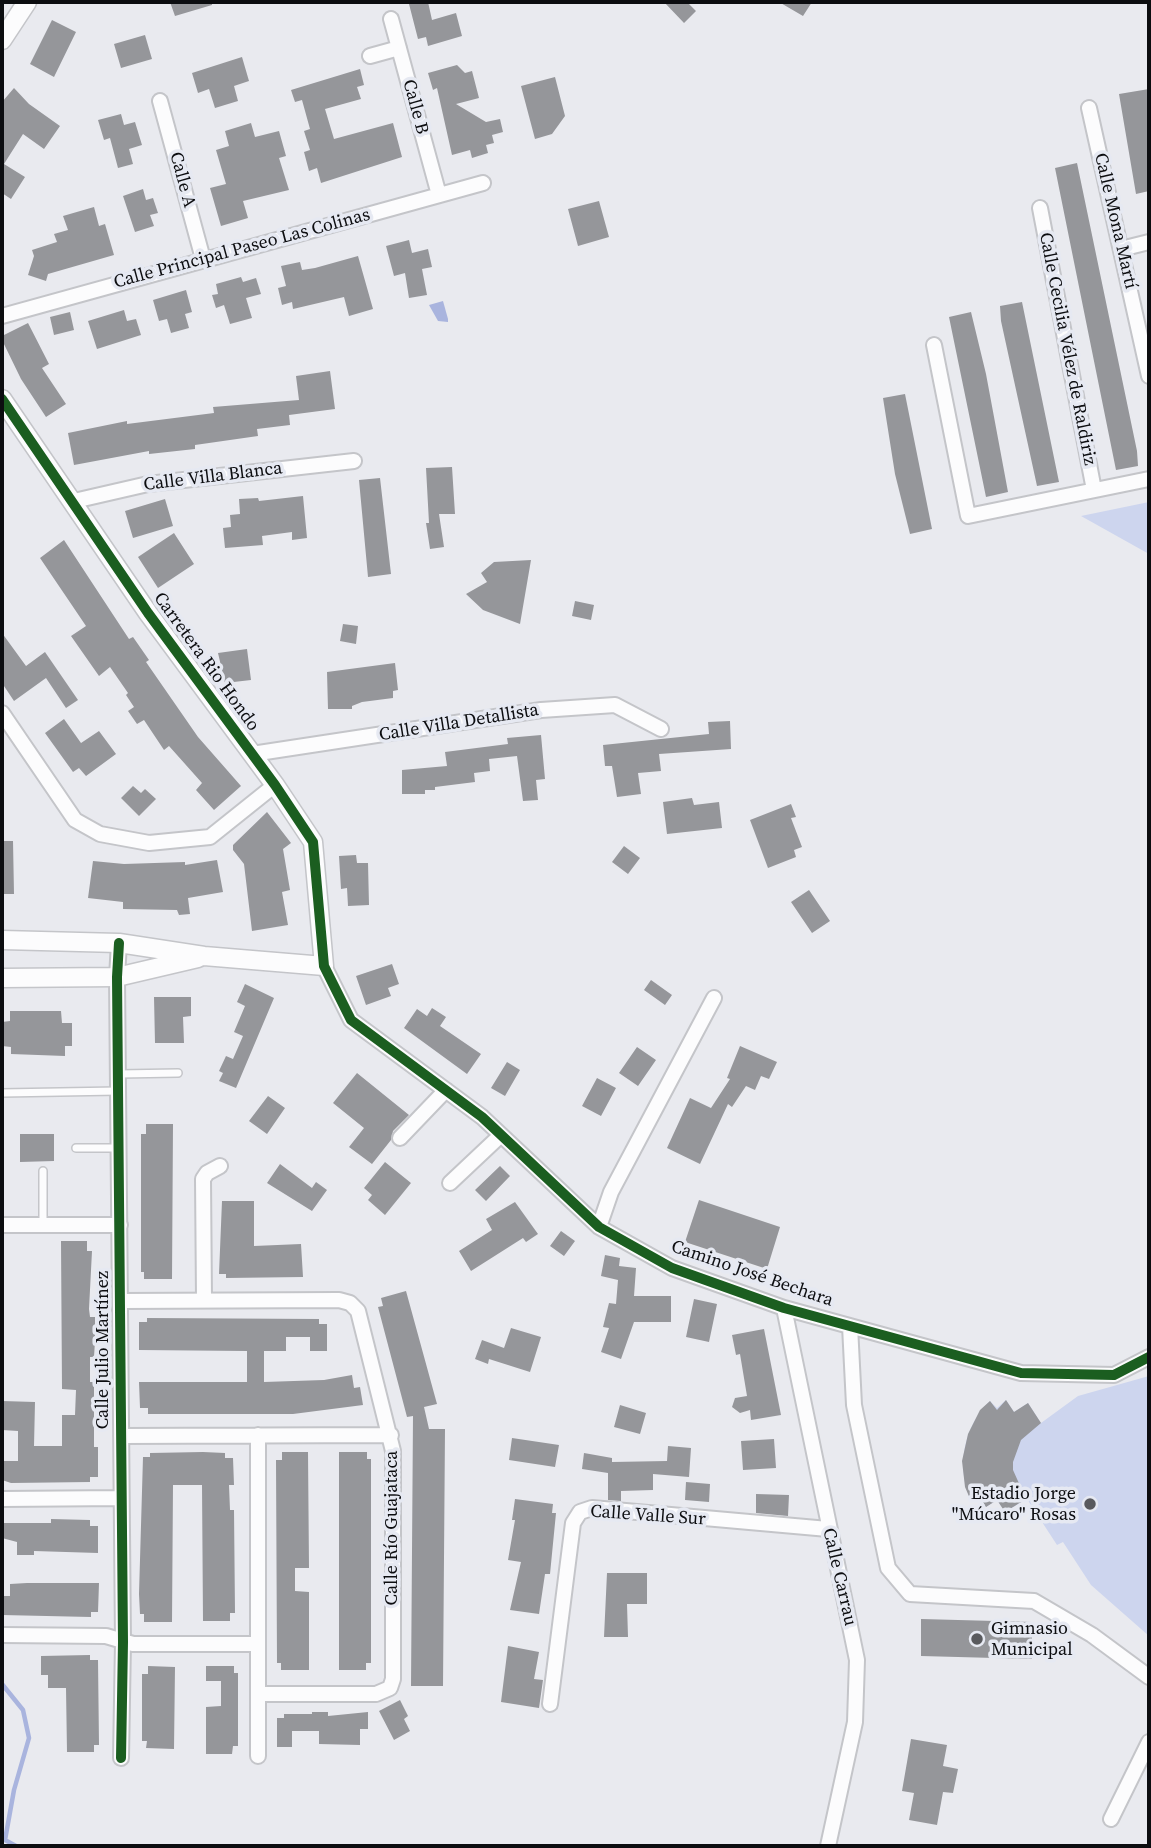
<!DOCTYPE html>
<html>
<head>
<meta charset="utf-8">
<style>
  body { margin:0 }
  #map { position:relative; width:1151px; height:1848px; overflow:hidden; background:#e9eaef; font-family:"Source Serif 4",serif }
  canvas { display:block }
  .frame { position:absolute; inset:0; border:4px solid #0c0d10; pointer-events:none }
</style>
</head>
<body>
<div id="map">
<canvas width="1151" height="1848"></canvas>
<div class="frame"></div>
</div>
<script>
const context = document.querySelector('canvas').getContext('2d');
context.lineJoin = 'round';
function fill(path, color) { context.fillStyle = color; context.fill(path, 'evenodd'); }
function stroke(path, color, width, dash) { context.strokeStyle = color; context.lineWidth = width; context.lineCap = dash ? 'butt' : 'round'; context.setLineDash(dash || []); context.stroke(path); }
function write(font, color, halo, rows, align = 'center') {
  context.font = font + ' "Source Serif 4",serif'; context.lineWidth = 7; context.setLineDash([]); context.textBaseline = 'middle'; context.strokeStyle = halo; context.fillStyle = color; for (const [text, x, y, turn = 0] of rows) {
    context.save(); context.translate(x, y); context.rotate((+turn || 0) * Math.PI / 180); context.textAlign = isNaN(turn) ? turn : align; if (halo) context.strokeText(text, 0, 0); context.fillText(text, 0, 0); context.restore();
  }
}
fill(new Path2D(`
  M1149 502V554L1081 516Z
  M1149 1376V1636L1091 1585 1063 1542 1057 1545 1027 1499 1005 1512 997 1500 986 1507 980 1497 971 1501C956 1467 963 1427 990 1401L997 1408 1006 1400 1014 1412 1028 1403 1041 1423 1078 1396Z`), '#cdd5ee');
fill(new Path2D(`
  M443 301 448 319V322L438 321 429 305Z`), '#a9b4de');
stroke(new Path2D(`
  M2 1684 23 1710 29 1738 14 1790 5 1840 16 1846`), '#a9b4de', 4.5);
fill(new Path2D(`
  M170 2H212V5L175 16Z
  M417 2H428L432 20 456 13 462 36 428 46 426 37 418 39 409 4Z
  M664 2H687L696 11 684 23Z
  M779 2H812L803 16Z
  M52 20 76 32 54 77 30 64Z
  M145 35 152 59 121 68 114 44Z
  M242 57 249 81 234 86 238 101 215 108 209 89 198 93 192 73Z
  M457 65 465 73 472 71 479 98 456 104 486 122 500 119 503 132 492 135 494 143 486 145 488 153 472 158 470 150 452 155 437 88 433 90 428 73Z
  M360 69 364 85 357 87 361 99 325 109 334 139 393 123 402 157 321 183 317 168 309 171 304 152 310 150 304 131 310 129 302 100 295 102 291 90Z
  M555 77 565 116 552 134 535 139 521 86Z
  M14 88 29 104 60 126 44 149 23 134 4 164 25 177 11 199 2 193V102Z
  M1149 89V191L1136 194 1119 94Z
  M121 114 124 125 135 122 142 145 129 149 133 164 118 168 110 138 104 140 98 120Z
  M251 123 255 137 279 131 286 156 279 158 289 190 243 201 248 218 221 226 210 188 226 184 216 150 229 146 225 131Z
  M1077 163 1137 451 1138 466 1116 470 1055 168Z
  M143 189 146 200 153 198 158 213 150 215 154 226 135 232 123 196Z
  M599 201 609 237 578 246 568 209Z
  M94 207 99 226 105 224 114 255 48 274 46 281 28 275 34 256 32 250 57 242 54 234 68 230 63 216Z
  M409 240 412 253 428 249 432 267 422 269 427 295 409 298 405 273 394 276 386 246Z
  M358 256 373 309 349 316 344 297 293 309 292 302 282 305 278 288 286 286 281 266 300 262 302 270 315 268Z
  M241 277 243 282 256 278 261 294 246 298 252 318 230 324 224 305 216 308 212 295 218 294 216 284Z
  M186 290 192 312 185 314 189 328 171 333 167 319 159 321 153 300Z
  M1022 302 1059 482 1037 486 1001 321 1000 306Z
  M124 310 127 321 136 319 141 335 97 349 88 321Z
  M70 312 74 330 54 335 50 317Z
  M971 312 986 374 1008 492 986 497 949 317Z
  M28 323 49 364 42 368 66 404 46 417 21 379 2 340V336Z
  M330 371 335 409 289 415 290 425 257 429 258 436 195 445V449L149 454V451L74 465 68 433 127 421V424L214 413 213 407 299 400 296 376Z
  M905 394 932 529 910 534 895 474 883 398Z
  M452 467 455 514H439L444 547 430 549 426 523H429L426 468Z
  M380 478 391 574 368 577 359 480Z
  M303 496 307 538 292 540V532L262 536 263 545 225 548 223 528 231 527 230 515 240 514 239 499 258 498 259 501Z
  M165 499 173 526 133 538 125 511Z
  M174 533 194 564 158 588 138 557Z
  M64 540 129 639 133 637 149 660 146 662 198 737 241 786 214 810 196 790 202 783 169 746 164 750 144 720 137 724 128 711 134 707 126 695 128 693 110 667 99 676 71 636 86 626 40 558Z
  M531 560 520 624 483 610 466 594 487 582 481 573 494 562Z
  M575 601 594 605 591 620 572 616Z
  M343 624 358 626 356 644 340 641Z
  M2 633 26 666 45 652 78 700 66 708 46 678 14 701 2 683Z
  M247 649 251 680 225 683 218 653Z
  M395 663 398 690 393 691V698L362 702 352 706V709H328L327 672Z
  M64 719 81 743 99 731 116 754 86 776 79 768 73 772 45 733Z
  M730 721 731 749 659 754 661 771 638 773 641 794 617 797 612 766H605L603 745 709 734 708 722Z
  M541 735 545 779 536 780 538 800 523 801 517 756 489 759 490 771 474 773 475 782 435 787V790H425V794H402V770L447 766 445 752 508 744 507 738Z
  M133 786 141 793 145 789 156 799 139 816 121 798Z
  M692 798 694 805 719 802 722 828 667 834 663 802Z
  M791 804 796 817 791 818 802 847 794 850 796 857 768 868 750 820Z
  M267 812 291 843 283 849 290 890 282 892 288 925 252 931 244 864 233 850V845Z
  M2 841H13L14 894H2Z
  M624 846 640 858 628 874 612 862Z
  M356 855 357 863H368L369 905 348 906 347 888 341 889 339 856Z
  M217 860 223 892 188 898 190 914 179 915 177 910 123 909V902L88 898 93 861 124 864 185 862V865Z
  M809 890 830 921 812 933 791 902Z
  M392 964 399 984 388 988 391 996 366 1005 356 976Z
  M651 980 672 995 665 1005 644 990Z
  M245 984 274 998 236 1088 219 1081 223 1073 219 1071 226 1056 233 1059 243 1036 234 1032 245 1006 237 1002Z
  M154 997H191V1016L183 1017 184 1043H155Z
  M432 1008 446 1017 440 1026 481 1054 467 1074 404 1028 417 1009 427 1016Z
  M10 1011H61L62 1023H72V1046H65V1056L11 1054V1047L2 1046V1022L10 1021Z
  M740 1046 777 1062 769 1079 761 1076 755 1090 746 1086 732 1107 728 1104 700 1164 667 1148 690 1098 711 1108 730 1079 727 1078Z
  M637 1047 656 1060 638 1086 619 1073Z
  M507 1062 520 1070 505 1096 491 1088Z
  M357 1073 409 1115 393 1131 391 1140 372 1164 349 1147 364 1128 333 1103Z
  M597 1078 616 1088 601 1116 582 1106Z
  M268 1096 285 1108 267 1134 249 1121Z
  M146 1124H173L172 1279H144V1272H141V1134H146Z
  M20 1134H54V1161L20 1162Z
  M385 1162 411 1183 385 1215 368 1200 372 1195 364 1188Z
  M280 1164 312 1188 316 1182 327 1190 312 1211 267 1183Z
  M500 1166 510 1176 486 1201 475 1190Z
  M699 1200 780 1227 767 1269 685 1242Z
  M222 1201H254V1246L301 1244 303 1277 226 1278V1274H219Z
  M515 1202 538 1234 526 1242 523 1238 471 1271 459 1251 492 1230 486 1219Z
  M561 1231 575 1241 564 1256 550 1246Z
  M61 1241H87V1251H92L89 1309 90 1317H95V1341L94 1357H90V1382H94V1447H98V1477H90V1482L11 1483 2 1480V1461H18V1431L2 1430V1401L35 1402 34 1446H62V1415H75L76 1390 62 1389Z
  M605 1255 620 1258 619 1266 636 1268 634 1296H671V1322H634L621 1359 601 1352 609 1328 603 1327 609 1303 616 1304 618 1280 601 1276Z
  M406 1291 437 1404 424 1407 429 1429H445L443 1686H411L413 1416 407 1417 378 1307 383 1306 381 1298Z
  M694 1299 717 1304 709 1342 686 1337Z
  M147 1318 319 1319V1324H327V1351H310V1337H286V1351H264V1382L324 1380 352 1375 354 1388 360 1387 363 1405 293 1414H148V1408H140L139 1382H247V1351L139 1350V1322H147Z
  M511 1328 541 1337 530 1372 489 1359 488 1364 475 1359 482 1340 504 1348Z
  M764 1329 781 1415 751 1420 750 1410 740 1413 732 1407 735 1398 747 1396 740 1354 736 1355 732 1335Z
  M1006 1400 1014 1412 1028 1403 1041 1423 1021 1440 1013 1462V1470L1026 1499 1005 1512 997 1500 986 1507 980 1497 971 1501 965 1487 962 1461 968 1434 980 1410 990 1401 997 1410Z
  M620 1405 646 1413 640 1434 614 1427Z
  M512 1438 559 1445 555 1467 509 1460Z
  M774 1439 776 1468 743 1470 741 1441Z
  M668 1446 691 1448 689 1477 653 1474V1490L621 1491V1501L608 1500V1473L582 1469 584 1453 612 1458V1462L667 1461Z
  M203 1452 225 1453V1458H233L234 1485H229L230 1510H234L235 1613H230V1621H203L202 1485H173L172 1622H144V1614H140L139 1594 143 1457H150V1453Z
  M282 1452H308L309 1568H295V1591L309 1592V1670H281V1663H277L276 1460H282Z
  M339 1452H367V1459H371V1663H366V1670H339Z
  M686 1482 710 1484 709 1502 685 1500Z
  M756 1494 789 1495 788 1516 756 1513Z
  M515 1499 553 1504 552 1513H556L550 1574H545L539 1614 510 1610 521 1562 508 1560 515 1520H512Z
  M51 1519 90 1520V1526H98V1553L34 1551V1555H17V1542L2 1538V1523H51Z
  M607 1573H647V1604H627L628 1637H604Z
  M27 1583H99L98 1612H91V1617L2 1615V1596H10V1584Z
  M921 1619 1032 1622V1659L921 1656Z
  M508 1646 539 1652 534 1679 543 1680 539 1708 501 1702Z
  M90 1655V1660H98L99 1745H94V1752H67L66 1688H48V1675H41V1656Z
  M148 1666 175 1667 174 1749 146 1748 147 1741H142V1674H148Z
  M206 1666H234V1673H238V1746H233L232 1754H206V1707L221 1706V1681H206Z
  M400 1700 408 1716 404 1719 410 1731 394 1740 379 1711Z
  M312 1712H328V1716L368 1712V1729H360V1745L319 1744V1731H292V1747H277V1718H284V1714H312Z
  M911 1739 947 1745 943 1766 958 1769 953 1793 943 1792 937 1825 909 1820 914 1793 902 1791Z`), '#95969a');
const service = new Path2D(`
  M119 1074 178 1073
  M2 1093 118 1091
  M76 1148H120
  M43 1171V1225`);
const minor = new Path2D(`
  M391 19 439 195
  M370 56 399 48
  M160 101 203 259
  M1089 108 1149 376
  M1040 208 1094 490
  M1121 249 1149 242
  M2 316 483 183
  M934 345 968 516 1149 479
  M74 501 148 484 354 461
  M2 713 75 820 100 834 149 843 210 837 275 785
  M252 754 541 710 615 705 661 729
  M119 943 117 977 123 1642 121 1758
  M324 966 351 1020 482 1117 599 1227 672 1268 784 1308 1021 1373 1114 1375 1149 1357
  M400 1138 446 1090
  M450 1183 501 1135
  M2 1225H120
  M599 1227 611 1192 714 998
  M204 1299 203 1179 207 1173 220 1166
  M121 1301 339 1300 350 1303 358 1311 393 1451V1679L390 1688 376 1694H258
  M784 1308 857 1660 855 1722 828 1846
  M850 1326 854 1405 888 1568 910 1594 1034 1601 1092 1635 1149 1677
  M258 1435V1756
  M121 1436 391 1435
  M2 1499 121 1498
  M2 1635 106 1636 133 1644H258
  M550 1704 573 1523 580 1512 592 1508 828 1529
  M1111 1819 1149 1742`);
const tertiary = new Path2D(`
  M2 40 27 2
  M2 399 148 613 275 785 313 842 324 966 204 956 119 943 2 940
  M2 978 117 977 198 958`);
stroke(service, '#c4c5c9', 10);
stroke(minor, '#c4c5c9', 18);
stroke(tertiary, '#c4c5c9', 21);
stroke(service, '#fcfcfd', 7);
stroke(minor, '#fcfcfd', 14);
stroke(tertiary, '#fcfcfd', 18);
stroke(new Path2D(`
  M2 399 148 613 275 785 313 842 324 966 351 1020 482 1117 599 1227 672 1268 784 1308 1021 1373 1114 1375 1149 1357
  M119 943 117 977 123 1642 121 1758`), '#1b5e20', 10);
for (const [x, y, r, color] of [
  [1090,1504,7,"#595a5e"],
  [977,1639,7,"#595a5e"]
]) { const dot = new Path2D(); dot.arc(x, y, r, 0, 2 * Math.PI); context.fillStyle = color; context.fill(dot); stroke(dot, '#e6e9f2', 2.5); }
write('18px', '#0c0d10', '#e6e9f2', [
  ["Calle B",415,107,75],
  ["Calle A",182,180,75],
  ["Calle Mona Martí",1115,221,77],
  ["Calle Principal Paseo Las Colinas",242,249,-15],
  ["Calle Cecilia Vélez de Raldiriz",1067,349,79],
  ["Calle Villa Blanca",213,477,-7],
  ["Carretera Rio Hondo",206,662,54],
  ["Calle Villa Detallista",459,723,-9],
  ["Camino José Bechara",752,1274,19],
  ["Calle Julio Martínez",103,1350,-90],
  ["Calle Valle Sur",648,1516,4],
  ["Calle Río Guajataca",392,1528,-90],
  ["Calle Carrau",839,1577,77]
]);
write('18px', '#0c0d10', '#e6e9f2', [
  ["Estadio Jorge",1076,1494],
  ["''Múcaro'' Rosas",1076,1515],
  ["Gimnasio",991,1629,"left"],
  ["Municipal",991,1650,"left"]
], 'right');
</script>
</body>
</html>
